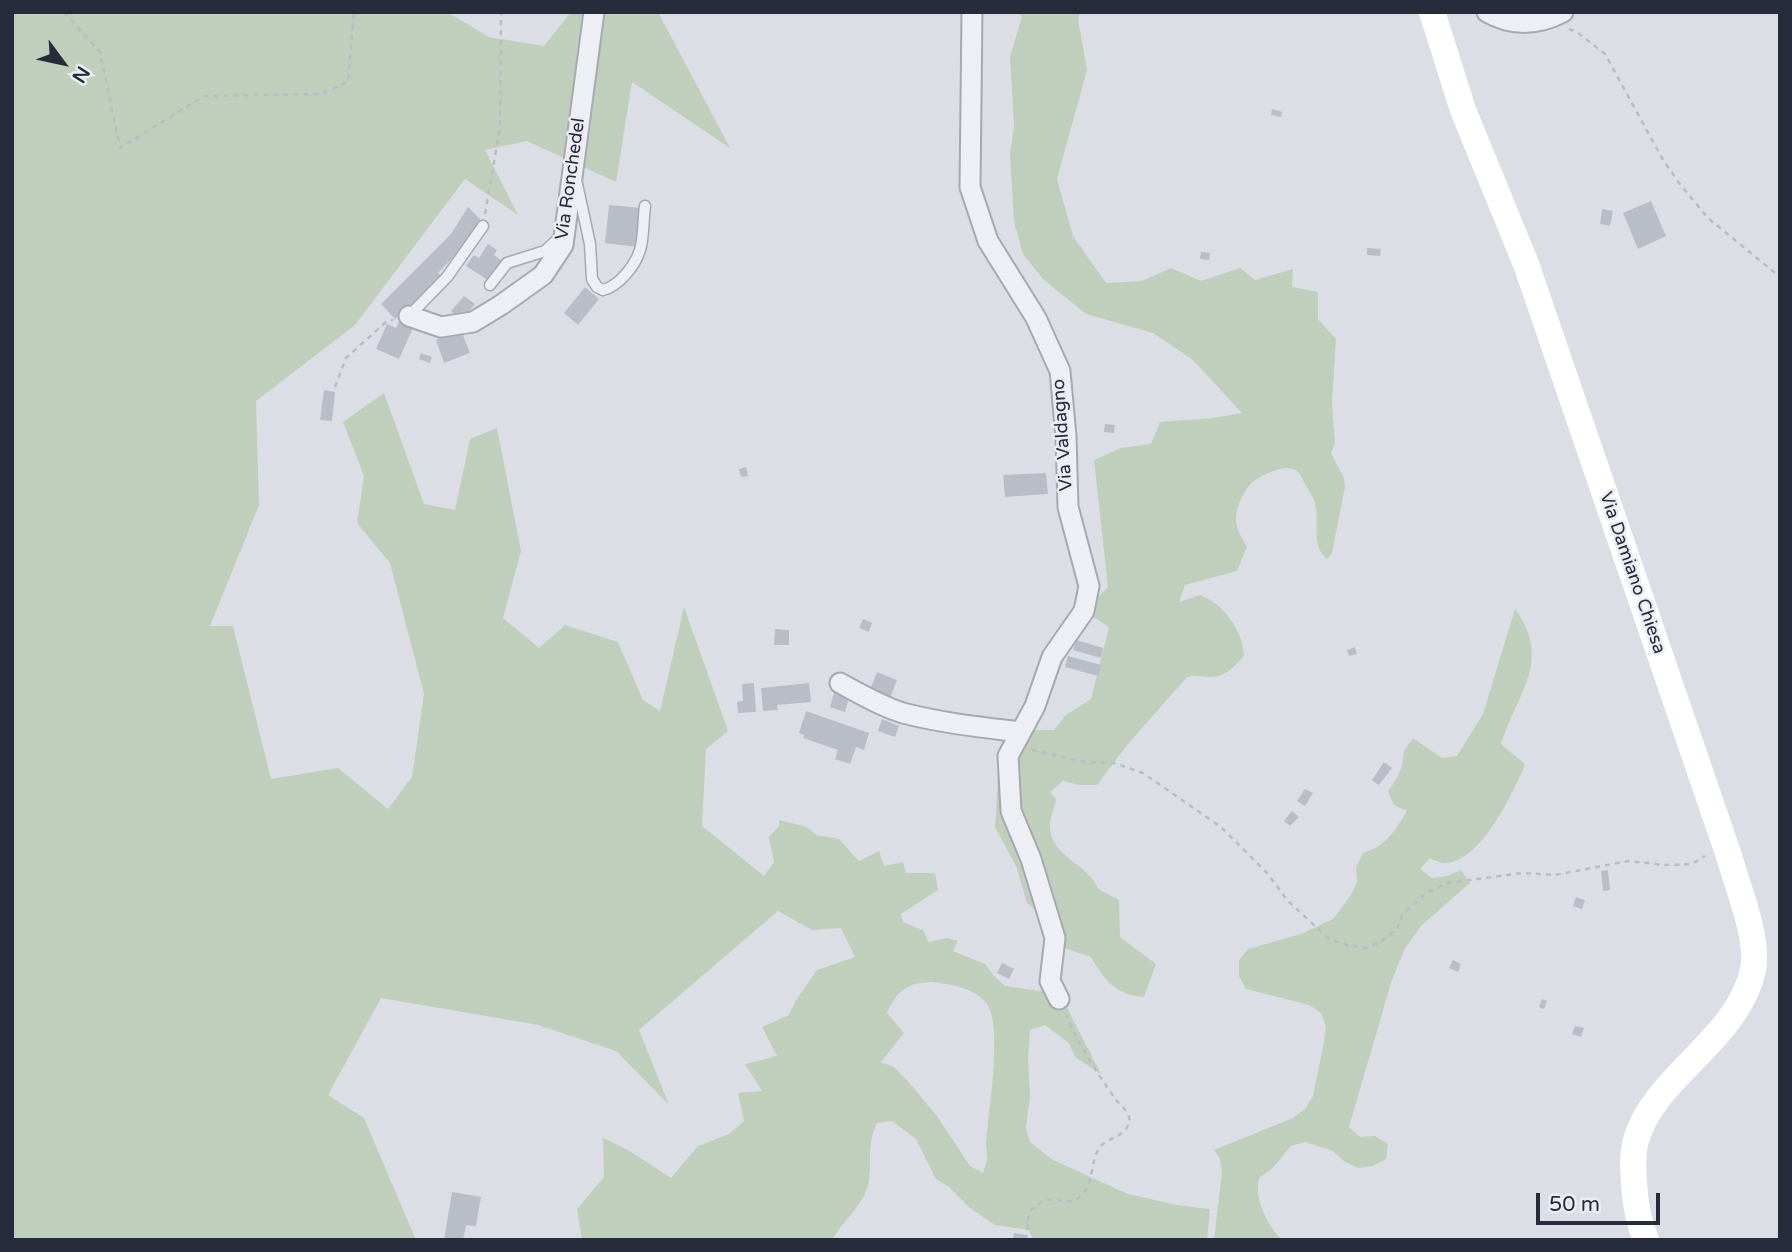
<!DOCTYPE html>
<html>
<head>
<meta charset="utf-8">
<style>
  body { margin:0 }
  #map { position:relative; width:1792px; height:1252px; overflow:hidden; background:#dbdfe5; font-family:"Varela Round",sans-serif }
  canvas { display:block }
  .frame { position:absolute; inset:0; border:14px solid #262c3b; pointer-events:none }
  .north { position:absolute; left:28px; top:28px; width:70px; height:70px; -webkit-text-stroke:5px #eaedf3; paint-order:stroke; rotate:123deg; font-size:19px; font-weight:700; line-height:28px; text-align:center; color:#262c3b }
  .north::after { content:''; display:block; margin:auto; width:24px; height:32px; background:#262c3b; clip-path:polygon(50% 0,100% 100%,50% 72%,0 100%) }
  .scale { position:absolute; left:1536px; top:1193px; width:124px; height:32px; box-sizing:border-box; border:4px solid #262c3b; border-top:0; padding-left:9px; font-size:21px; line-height:24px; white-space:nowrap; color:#262c3b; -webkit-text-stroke:5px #eaedf3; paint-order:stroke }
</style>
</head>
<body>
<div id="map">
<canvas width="1792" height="1252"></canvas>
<div class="frame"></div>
<div class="north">N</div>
<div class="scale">50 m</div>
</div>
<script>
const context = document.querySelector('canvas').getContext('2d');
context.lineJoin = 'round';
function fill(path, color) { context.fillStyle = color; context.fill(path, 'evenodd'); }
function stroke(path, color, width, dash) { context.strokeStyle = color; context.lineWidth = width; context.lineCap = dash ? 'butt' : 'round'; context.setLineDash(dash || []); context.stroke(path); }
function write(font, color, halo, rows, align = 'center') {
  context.font = font + ' "Varela Round",sans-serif'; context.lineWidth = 5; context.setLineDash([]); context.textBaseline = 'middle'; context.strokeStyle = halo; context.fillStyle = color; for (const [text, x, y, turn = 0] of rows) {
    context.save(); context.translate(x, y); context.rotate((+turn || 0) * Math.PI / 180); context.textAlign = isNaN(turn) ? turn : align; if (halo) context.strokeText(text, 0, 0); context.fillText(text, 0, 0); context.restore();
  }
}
fill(new Path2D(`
  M12 12H447L489 37 544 46 571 12H658L730 148 632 82 616 182 527 141 485 150 518 215 465 179 355 325 256 401 259 505 210 626H233L271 779 338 768 388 809 412 777 424 694 390 563 357 523 364 476 343 422 384 393 424 504 455 510 470 439 497 428 521 551 503 618 539 648 565 625 618 642 643 700 660 711 684 607 728 731 706 749 702 826 764 876 774 862 769 837 779 826V820L807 827 816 835 839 839 859 861 879 851 884 866 903 862 906 873H935L938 890 901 914 903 922 923 930 929 942 947 938 958 941 953 951 985 964 994 976 1005 986 1040 991 1062 989V997L1067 1008 1101 1074 1075 1057 1069 1043 1045 1025 1030 1030 1028 1060 1030 1095 1026 1128 1030 1142 1053 1160 1128 1194 1177 1205 1210 1209 1207 1240H1033L1029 1230 995 1225 970 1208 949 1187 936 1179 916 1139 892 1121 877 1123C865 1148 874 1166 867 1189 860 1208 842 1222 832 1240H582L577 1209 604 1177 603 1138 628 1150 671 1178 698 1146 729 1134 744 1121 738 1093 762 1091 745 1064 777 1056 762 1027 789 1015 796 1000 817 970 855 957 841 928 812 930 778 911 639 1030 669 1105 616 1051 538 1025 381 998 328 1095 364 1118 416 1240H12ZM932 982C949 984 976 988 987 1004 1003 1028 988 1114 986 1144L987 1159 983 1173 970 1166 937 1116 905 1078 894 1067 881 1062 904 1033 887 1013C898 990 906 983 932 982Z
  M1017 12H1080L1078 19 1087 70 1057 179 1073 236 1106 283 1142 281 1171 268 1201 281 1240 268 1255 280 1293 269 1292 287 1318 292V319L1336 339 1332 403 1335 444 1331 453 1344 478 1345 487 1332 553 1327 559C1311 546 1319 527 1316 509 1315 499 1310 493 1305 484 1303 480 1301 474 1297 471 1286 462 1255 477 1248 487 1243 494 1236 508 1236 517 1235 528 1242 538 1247 547L1237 571 1185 585 1179 602 1200 595C1224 604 1243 631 1244 656 1235 666 1224 678 1210 677 1201 677 1196 674 1187 677L1128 744 1097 785H1079L1063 781 1050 792 1056 799C1054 808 1050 818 1050 826 1050 858 1089 863 1098 889L1119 900 1120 937 1156 964 1144 997C1116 995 1104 980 1091 957L1061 947 1051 921 1027 903 1016 866 995 827 1000 746 1015 730H1054L1066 715 1091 699 1109 627 1084 611 1108 587 1094 460 1121 448 1151 444 1160 422 1213 418 1242 413 1193 360 1153 333 1086 314 1043 279 1023 254 1014 222 1010 155 1014 126 1010 57 1022 16Z
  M1515 609C1553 661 1517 693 1501 744L1525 764C1514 792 1480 863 1445 863 1440 863 1434 860 1430 858L1420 869 1432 878 1447 876 1461 870 1470 883 1421 926 1404 950 1391 983 1349 1127 1360 1137 1375 1136 1388 1144 1386 1159 1373 1166 1358 1168 1345 1162 1333 1151 1305 1142 1291 1146 1272 1169 1259 1178C1254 1199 1267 1225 1282 1240H1214L1222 1172 1220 1159 1214 1150 1293 1118 1305 1109 1313 1096 1324 1042 1326 1027 1321 1013 1309 1005 1246 989 1239 976V960L1248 949 1301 934 1333 919 1351 895 1357 882 1356 867 1363 853C1386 846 1395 831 1407 811L1394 805 1388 792 1396 779 1402 766 1404 751 1413 738 1442 758 1457 756 1483 714Z`), '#c0cfbc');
fill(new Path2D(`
  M1272 109 1282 112 1281 117 1271 115Z
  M1651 201 1666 236 1638 249 1623 213Z
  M609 205 642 208 638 247 605 243Z
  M468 207 481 220 469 241 438 273 443 278 409 310 407 307 395 319 381 304 451 234Z
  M1602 209 1613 211 1610 226 1600 224Z
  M488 244 497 250 494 255 501 260 488 280 466 266 474 255 479 258Z
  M1367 248 1381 249 1380 256 1367 255Z
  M1201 252 1210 253 1209 260 1200 259Z
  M585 287 599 299 578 325 564 313Z
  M464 296 475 304 461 320 451 311Z
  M399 322 413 328 399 359 376 349 387 324 396 328Z
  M461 330 470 353 444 363 436 340Z
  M421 353 432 357 430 363 419 359Z
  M324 390 335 392 332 421 320 420Z
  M1105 424 1115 425 1114 433 1104 432Z
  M746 467 748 476 741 477 739 469Z
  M1046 473 1048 494 1005 497 1003 475Z
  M863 619 872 623 869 632 859 628Z
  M775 629 789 630V645H774Z
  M1076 640 1103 648 1101 658 1073 650Z
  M1355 647 1357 654 1349 656 1347 650Z
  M1068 656 1101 665 1098 676 1065 667Z
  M877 672 897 680 890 698 870 690Z
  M754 683 756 712 738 713 737 702 743 701 742 684Z
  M809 683 811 702 777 705 778 710 763 711 761 688Z
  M836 686 851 691 845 712 830 707Z
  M806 711 869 733 864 750 856 747 850 764 835 759 838 750 803 738 804 735 799 733Z
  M882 719 899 726 895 737 878 731Z
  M1384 762 1392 768 1379 785 1372 780Z
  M1305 789 1313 793 1305 806 1297 801Z
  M1292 811 1299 817 1290 826 1284 821Z
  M1608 870 1610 890 1603 891 1601 871Z
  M1576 897 1585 900 1582 909 1573 906Z
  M1453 960 1461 964 1458 972 1449 968Z
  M1002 963 1014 969 1009 979 997 973Z
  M1542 999 1547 1001 1544 1009 1539 1007Z
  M1575 1026 1584 1028 1581 1037 1572 1034Z
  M452 1192 481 1197 476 1226 466 1225 463 1240H444Z
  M1014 1233 1027 1235 1026 1240H1013Z`), '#b9bdc8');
const lane = new Path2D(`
  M577 184 590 244 592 279 597 287 603 290C619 286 635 266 640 250 644 237 643 220 645 206
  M490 285 507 263 545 251 559 238
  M409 316 447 277 483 226`);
const street = new Path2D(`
  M972 12 970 187 988 241 1036 318 1060 371 1066 436 1068 507 1089 586 1084 611 1052 657 1035 706 1008 756 1011 811 1031 859 1055 938 1050 981 1059 999
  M1487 12C1513 27 1538 25 1563 12
  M409 316 441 327 473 322 501 305 543 275 563 245 594 12
  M840 683C860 694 881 706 903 713 941 723 981 727 1020 732`);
stroke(lane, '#a5a9b2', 13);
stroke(street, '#a5a9b2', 23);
stroke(new Path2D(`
  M64 12 100 52 120 148 204 96 321 94 348 82 354 12
  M1569 29 1577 32 1605 54 1662 158 1679 183 1708 218 1780 277
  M485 214 500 128 501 12
  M335 387 346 358 386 322 393 320
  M1032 750 1086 762 1114 763 1143 773 1221 827 1268 874 1287 900 1329 939 1347 945 1366 948 1379 943 1397 929 1402 915 1426 893 1448 883 1522 873 1555 875 1628 861 1665 865 1692 864 1705 856
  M1026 1240 1029 1212C1052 1188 1066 1207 1077 1199 1094 1188 1090 1165 1098 1150 1104 1138 1121 1139 1127 1127 1129 1124 1130 1121 1129 1117 1127 1110 1120 1105 1116 1100 1101 1079 1075 1039 1066 1015`), '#babcc4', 2.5, [5, 5]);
stroke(lane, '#eeeff4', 10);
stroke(street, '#eeeff4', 19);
stroke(new Path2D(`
  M1432 12 1463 110 1526 264 1729 856C1738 889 1759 937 1753 970 1738 1040 1654 1076 1636 1140 1632 1154 1633 1169 1634 1183 1635 1203 1638 1221 1646 1240`), '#fff', 26);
write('18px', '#262c3b', '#eaedf3', [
  ["Via Ronchedel",571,179,-82],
  ["Via Valdagno",1063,435,-94],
  ["Via Damiano Chiesa",1632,573,71]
]);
</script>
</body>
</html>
